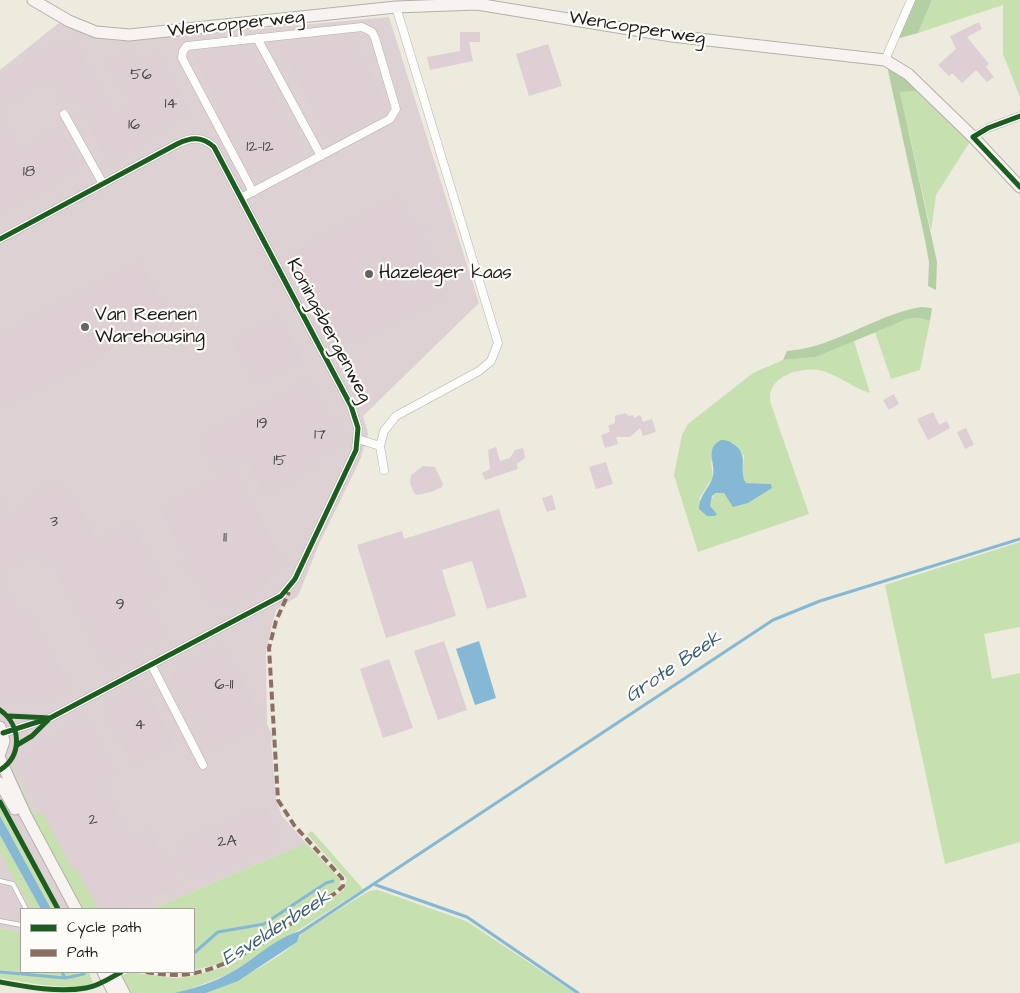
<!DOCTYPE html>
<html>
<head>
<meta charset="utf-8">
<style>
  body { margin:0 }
  #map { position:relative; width:1020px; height:993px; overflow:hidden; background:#edeade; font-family:"Architects Daughter",sans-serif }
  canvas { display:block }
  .legend { position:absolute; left:20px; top:908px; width:175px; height:65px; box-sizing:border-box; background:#fdfcf7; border:1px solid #a3a29f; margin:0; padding:6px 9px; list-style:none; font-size:15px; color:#1c1c1c }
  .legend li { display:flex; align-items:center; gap:10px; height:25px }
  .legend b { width:25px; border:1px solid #a3a29f }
</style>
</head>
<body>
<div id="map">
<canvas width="1020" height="993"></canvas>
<ul class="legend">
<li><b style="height:6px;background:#1b5e20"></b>Cycle path</li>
<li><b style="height:6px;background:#8d6e63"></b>Path</li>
</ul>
</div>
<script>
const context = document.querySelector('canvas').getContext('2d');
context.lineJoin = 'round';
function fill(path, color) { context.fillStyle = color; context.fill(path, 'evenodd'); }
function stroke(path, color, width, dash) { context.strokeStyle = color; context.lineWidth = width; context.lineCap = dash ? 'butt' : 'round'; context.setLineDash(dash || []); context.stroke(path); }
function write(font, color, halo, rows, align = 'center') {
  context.font = font + ' "Architects Daughter",sans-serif'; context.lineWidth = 4.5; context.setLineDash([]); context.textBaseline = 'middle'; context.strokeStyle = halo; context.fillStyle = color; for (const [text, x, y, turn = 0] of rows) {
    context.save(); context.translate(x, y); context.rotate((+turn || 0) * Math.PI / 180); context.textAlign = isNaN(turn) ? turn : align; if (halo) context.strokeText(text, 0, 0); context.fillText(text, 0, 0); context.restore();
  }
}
fill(new Path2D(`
  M389 17 479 303 363 416 368 433 361 458 320 542 298 596 276 610 272 624 266 652 267 724 274 738 271 740 276 799 282 816 306 843 152 909H21V932L0 928V70L59 23 96 38 120 41Z`), '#ded1d4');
fill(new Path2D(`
  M932 0H1020V97L1003 54V5L918 33Z
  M920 91 971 140 936 195 931 231 900 92Z
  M920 318 930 321 920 370 891 379 875 332 907 319Z
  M854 341 870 393C853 388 835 373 819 370 798 367 764 378 771 404L809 514 698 552 674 475 682 435 688 424 753 373 783 360 816 357ZM732 442 744 456 742 477 746 483 771 484 772 488 727 497 724 493C713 492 712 496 710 506L699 499 713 477 711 462Z
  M1020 542V627L984 634 992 679 1020 673V842L945 864 885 585Z
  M13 773 35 815 43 811 100 909H80L11 774Z
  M0 807 55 909H51L0 816Z
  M312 831 363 889 231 973 188 990 174 993H131L120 976 130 972 173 978 188 977 226 967 344 890 347 879 307 834Z
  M0 835 41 909H31L0 853Z
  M306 843 340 879V887L222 963 194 970V909H152Z
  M378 890 466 921 575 993H206C228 985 295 954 302 932L369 891Z
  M0 928 21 932V972H82L77 973 79 977 85 975 84 972H89L93 983C78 993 19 981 0 978Z`), '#c6e1af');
fill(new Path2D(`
  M915 0H932L918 33 896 39Z
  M887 66 920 91 900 92 937 262 936 290 928 286 929 262 925 240Z
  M921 307 932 308 930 321 920 318 907 319 816 357 783 360 787 351C834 348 874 315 921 307Z`), '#b4cfa4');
fill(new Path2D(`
  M721 440C728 440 731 442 736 446 749 457 738 470 746 483L771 484 772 488 748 503 733 507 724 493H716L712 496 710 506 717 514 715 516H707L699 509C699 495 710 488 713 476 716 463 704 449 721 440Z
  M479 641 496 698 475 705 456 649Z
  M0 816 51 909H41L0 835Z
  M301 931 297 942 238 981 206 993H174C193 989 215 982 232 972 254 960 276 937 301 931Z`), '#85b8d4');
stroke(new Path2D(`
  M376 885 467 917 578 993
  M298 934 773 620 820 601 1020 539
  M194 953 218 932 264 924 326 883 333 881
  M0 972 65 978 84 974
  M62 972 65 978`), '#85b8d4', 3);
fill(new Path2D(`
  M979 22 982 29 967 37 989 64 986 67 994 77 987 82 976 70 962 83 952 73 949 76 938 65 956 49 950 36Z
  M460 32H480V42H469L473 61 430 70 427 57 460 51Z
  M349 35 389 109 386 115 332 143 281 47 294 40 298 46 310 39 314 46 327 39 330 45Z
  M74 41 114 115 131 103 108 62 128 51 135 64 158 52 190 114 148 137 150 141 109 163 90 128 93 126 76 95 64 101 52 78 0 106V80L34 54 54 43 58 50Z
  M548 44 562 86 529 96 516 54Z
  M246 45 305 154 272 172 269 166 250 175 216 110 221 108 194 56 207 50 210 56 226 47H230L233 52Z
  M0 113 19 149 60 127 82 167 49 184 50 187 0 214Z
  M397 196 415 228 422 223 427 231 420 236 449 293 340 351 287 256Z
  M139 261 170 318 0 409V335Z
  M278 316 302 361 257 385 233 340Z
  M308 380 329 419 336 416 346 435 340 438 343 444 311 463 314 468 266 494 245 456 231 463 283 562 277 565 279 569 266 576 269 583 222 607 219 601 212 605 195 573 190 575 182 561 187 558 160 508 220 477 199 438Z
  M894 394 899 404 889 410 883 400Z
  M933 412 939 425 947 421 950 428 928 440 917 419Z
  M625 413 629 416 633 415 634 418 640 415 643 422 652 419 656 432 643 436 640 428 630 437H616L618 444 605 448 601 435 610 432 608 426 615 423V416Z
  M966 428 974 445 965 449 957 432Z
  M496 447 500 461 510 458 515 450 523 448 525 458 517 464 518 469 485 480 482 473 490 469 488 450Z
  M606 462 613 484 596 489 589 467Z
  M423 466 435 467 443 484 442 487 431 492 417 495 414 493 410 483 411 475Z
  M54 481 59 491 67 487 97 542 131 524 166 589 146 599 167 637 109 669 52 563 47 565 39 551 3 571 9 582 4 586 18 611 25 608 71 689 46 702H12L0 695V495L11 516 32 505 30 501 37 498 33 492Z
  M552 495 556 509 547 512 542 498Z
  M499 509 527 597 487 609 472 561 442 570 456 616 386 638 357 545 402 531 404 539Z
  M444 641 467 710 438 720 414 651Z
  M223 645 264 723 213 750 171 673Z
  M389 659 413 728 383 738 360 669Z
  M143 686 174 744 134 765 103 707Z
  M85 715 116 774 101 782 131 840 149 830 165 860 181 853 177 842 265 806 281 844 193 880 188 868 173 874 179 886 121 909H98L77 869 73 871 17 763Z
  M0 885 8 887 21 911V921L0 917Z`), '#ddcfd3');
const lane = new Path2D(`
  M0 881 13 884 26 909
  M0 921 21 925`);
const street = new Path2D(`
  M257 38 321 156
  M885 60 911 0
  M64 114 103 184
  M973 137 988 128 1020 116
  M241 198 390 119 396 109 375 38 372 32 362 27 187 46 183 51 182 58 253 192
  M0 239 177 144C191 137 202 136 214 147L351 406 358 428 356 450 295 579 281 596 50 718 3 733
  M358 439 380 446
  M384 470 380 446 384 431 396 416 479 371 491 361 498 343 396 7
  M151 664 203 765`);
const secondary = new Path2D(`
  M33 0 69 21 96 32 129 35 396 7 477 4 672 36 885 60 908 74 973 137 1020 187
  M0 727 4 741 0 753
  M0 759 25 814 76 909
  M0 783 15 809
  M103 972 114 993
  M113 972 124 993`);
stroke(lane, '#b3b1aa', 5.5);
stroke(street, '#b3b1aa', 9);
stroke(secondary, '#b3b1aa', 13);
stroke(lane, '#fcfcfa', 4);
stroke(street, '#fcfcfa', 8);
stroke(secondary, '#f6f3f0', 11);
stroke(new Path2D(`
  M146 972C165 975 184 977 203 971 244 961 300 916 337 892L343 886 342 878 294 825 278 800 269 648 276 621 289 592`), '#8d6e63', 4, [8, 4]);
stroke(new Path2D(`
  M1020 116 988 128 973 137 1020 187
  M0 239 177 144C191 137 202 136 214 147L351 406 358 428 356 450 295 579 281 596 50 718 3 733
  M0 710C21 725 23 755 0 770
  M9 716 50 718 32 736 17 745
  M0 802 58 909
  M0 982C27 987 59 993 86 988 99 986 110 978 121 972`), '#1b5e20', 5);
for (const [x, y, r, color] of [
  [369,274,5,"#656460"],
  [85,327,5,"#656460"]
]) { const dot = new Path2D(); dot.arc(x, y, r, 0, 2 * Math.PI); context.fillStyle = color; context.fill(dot); stroke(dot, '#fdfcf7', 2); }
write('16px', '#4c494a', null, [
  ["56",141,76],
  ["14",171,105],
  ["16",134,126],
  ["12-12",260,148],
  ["18",29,173],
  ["19",262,425],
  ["17",320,436],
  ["15",280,462],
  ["3",54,523],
  ["11",225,539],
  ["9",120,606],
  ["6-11",224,686],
  ["4",140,726],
  ["2",93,821],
  ["2A",227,843]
]);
write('19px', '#1c1c1c', '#fdfcf7', [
  ["Wencopperweg",236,25,-6],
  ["Wencopperweg",637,29,9],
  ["Koningsbergenweg",328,331,62]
]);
write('19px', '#1c1c1c', '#fdfcf7', [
  ["Hazeleger kaas",379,274],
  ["Van Reenen",95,316],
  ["Warehousing",95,338]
], 'left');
write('italic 20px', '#3a6076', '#fdfcf7', [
  ["Grote Beek",674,668,-34],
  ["Esvelderbeek",277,929,-32]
]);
</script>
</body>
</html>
